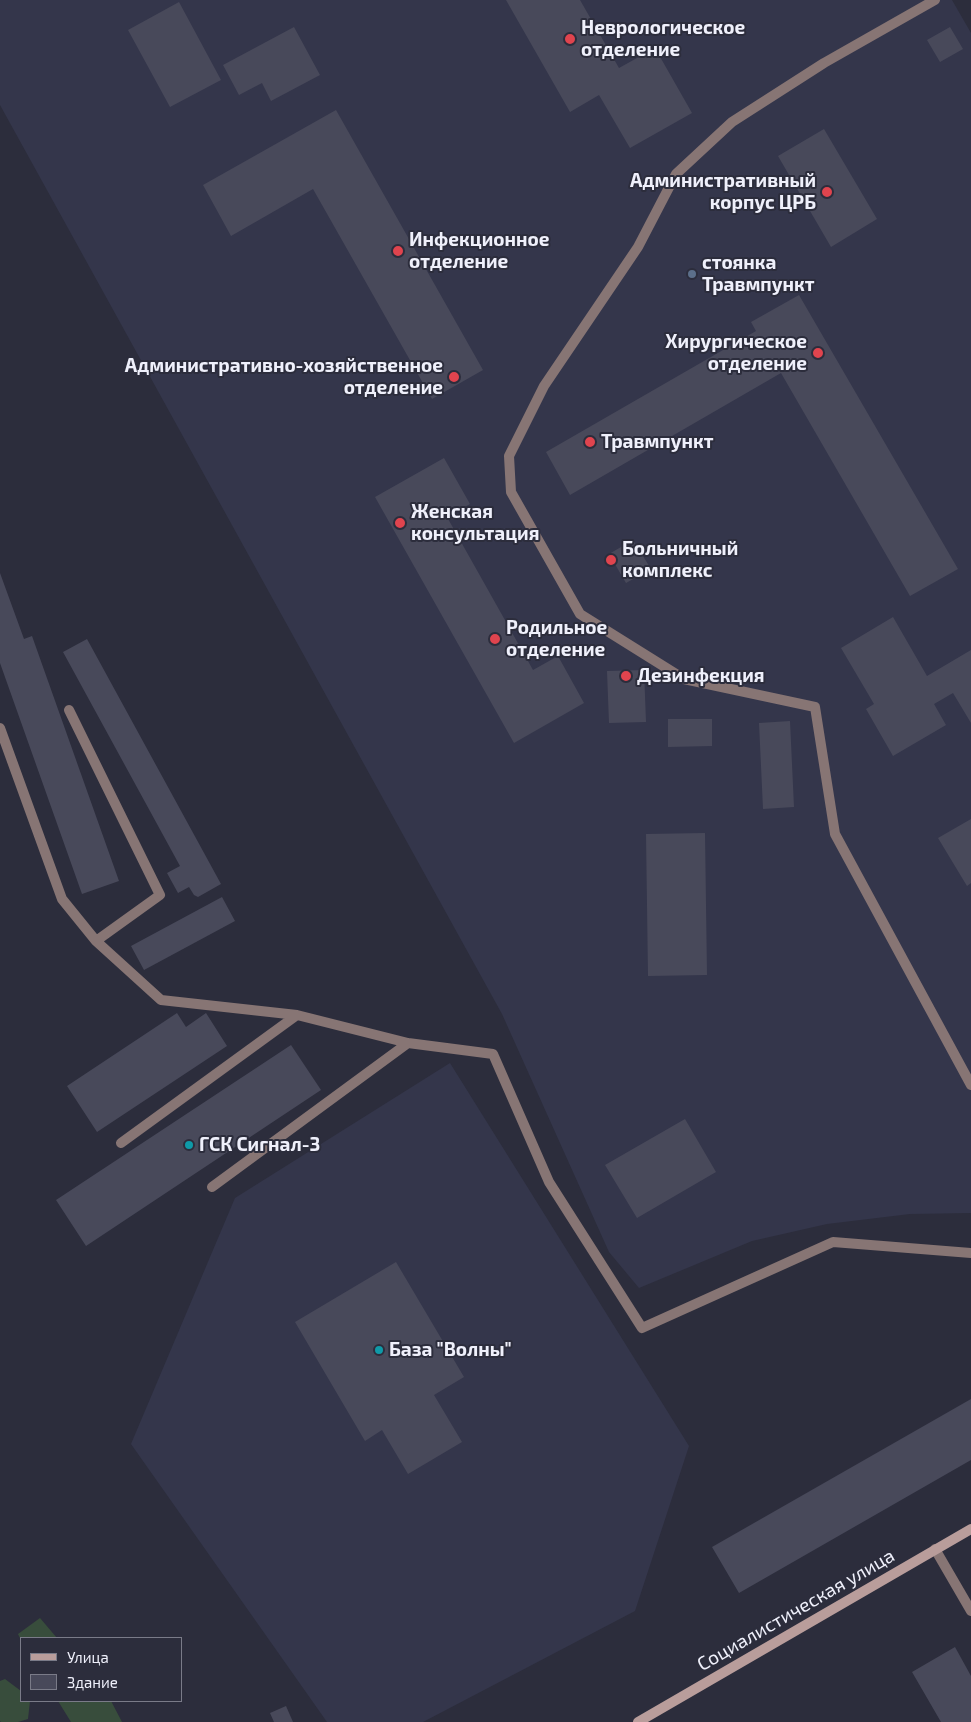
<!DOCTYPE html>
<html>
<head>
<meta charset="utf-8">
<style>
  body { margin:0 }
  #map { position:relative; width:971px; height:1722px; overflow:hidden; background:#2c2d3c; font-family:"Exo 2",sans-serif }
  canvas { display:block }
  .legend { position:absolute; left:20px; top:1637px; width:162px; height:65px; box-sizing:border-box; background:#2c2d3c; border:1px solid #7a7b88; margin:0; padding:6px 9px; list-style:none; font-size:15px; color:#eff0fb }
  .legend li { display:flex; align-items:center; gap:10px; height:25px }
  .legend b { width:25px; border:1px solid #7a7b88 }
</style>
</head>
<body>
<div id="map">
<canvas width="971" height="1722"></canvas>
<ul class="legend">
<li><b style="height:6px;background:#b99d9b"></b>Улица</li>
<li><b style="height:14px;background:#48495a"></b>Здание</li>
</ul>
</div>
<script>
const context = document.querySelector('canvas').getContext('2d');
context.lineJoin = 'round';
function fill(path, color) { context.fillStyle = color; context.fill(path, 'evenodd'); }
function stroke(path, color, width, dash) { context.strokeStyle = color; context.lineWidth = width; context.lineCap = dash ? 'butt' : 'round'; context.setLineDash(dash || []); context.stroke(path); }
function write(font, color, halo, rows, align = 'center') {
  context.font = font + ' "Exo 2",sans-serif'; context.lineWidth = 4; context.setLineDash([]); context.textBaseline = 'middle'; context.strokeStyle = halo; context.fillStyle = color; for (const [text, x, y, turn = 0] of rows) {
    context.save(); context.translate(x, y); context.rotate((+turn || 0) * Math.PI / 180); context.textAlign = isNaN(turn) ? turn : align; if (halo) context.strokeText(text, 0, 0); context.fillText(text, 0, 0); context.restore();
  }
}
fill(new Path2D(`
  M0 0H952L971 33V1213L910 1214 827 1224 752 1241 639 1288 609 1252 502 1014 0 105Z
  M450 1063 689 1446 635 1611 423 1722H327L131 1444 235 1198Z`), '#34364b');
fill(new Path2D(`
  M40 1618 57 1638H21V1640L18 1634Z
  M5 1679 21 1691V1701H30L28 1719 18 1722H1L0 1721V1681Z
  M58 1701H111L122 1722H71Z`), '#384d3c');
fill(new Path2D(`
  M506 0H580L619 68 655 48 692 113 630 148 599 95 570 112Z
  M179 2 221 80 170 107 128 30Z
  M294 27 320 75 271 101 262 83 239 95 223 65Z
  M950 27 963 49 940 62 927 40Z
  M336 110 483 370 432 399 313 189 231 236 203 185Z
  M824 129 877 219 831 247 778 156Z
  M799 295 958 569 910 596 781 373 570 495 546 452 756 331 751 322Z
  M444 458 470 504 447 517 533 670 558 656 584 703 514 743 375 497Z
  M633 540 651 569 626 583 609 554Z
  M0 573 24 639 32 636 119 881 82 894 0 663Z
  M893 617 927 676 971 650V723L953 693 934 704 946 725 893 756 866 709 874 704 841 648Z
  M87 639 221 884 198 897 194 895 189 887 178 893 167 873 180 866 63 652Z
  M644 670 646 722 609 723 607 671Z
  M668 719H712V746L668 747Z
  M790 721 794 807 763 809 759 723Z
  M971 819V883L967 886 938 838Z
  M705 833 707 975 648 976 646 834Z
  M222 897 235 921 144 970 131 946Z
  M177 1013 186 1027 206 1013 227 1046 97 1132 67 1086Z
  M291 1045 321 1090 86 1246 56 1200Z
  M685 1119 716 1172 637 1218 605 1165Z
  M396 1262 464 1377 434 1395 462 1442 408 1474 382 1430 365 1441 295 1322Z
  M971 1399V1460L739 1593 712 1547Z
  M955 1647 971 1676V1722H941L912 1672Z
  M286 1706 293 1722H274L270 1713Z`), '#48495a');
stroke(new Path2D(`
  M935 0 824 63 732 122 676 174 638 247 544 386 509 456 511 492 580 614 684 679 815 707 835 834 971 1085
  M69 710 160 895 96 941
  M0 728 62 899 96 941 161 1000 297 1015 408 1043 493 1054 549 1182 642 1328 833 1242 971 1253
  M121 1143 297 1015
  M212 1187 408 1043
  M935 1549 971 1611`), '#877574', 10);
stroke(new Path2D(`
  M638 1722 971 1529`), '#b99d9b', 10);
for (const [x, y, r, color] of [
  [570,39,6,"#e0444e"],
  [827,192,6,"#e0444e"],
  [398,251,6,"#e0444e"],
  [692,274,5,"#5c6f8a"],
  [818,353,6,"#e0444e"],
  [454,377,6,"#e0444e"],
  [590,442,6,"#e0444e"],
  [400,523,6,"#e0444e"],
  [611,560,6,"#e0444e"],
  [495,639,6,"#e0444e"],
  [626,676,6,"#e0444e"],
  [189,1145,5,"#0f9aa8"],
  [379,1350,5,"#0f9aa8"]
]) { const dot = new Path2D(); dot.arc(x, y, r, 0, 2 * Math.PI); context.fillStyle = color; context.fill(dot); stroke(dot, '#2c2d3c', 2); }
write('bold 19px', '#eff0fb', '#2c2d3c', [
  ["Неврологическое",581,28],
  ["отделение",581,50],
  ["Административный",816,181,"right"],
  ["корпус ЦРБ",816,203,"right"],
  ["Инфекционное",409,240],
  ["отделение",409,262],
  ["стоянка",702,263],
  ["Травмпункт",702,285],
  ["Хирургическое",807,342,"right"],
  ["отделение",807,364,"right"],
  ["Административно-хозяйственное",443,366,"right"],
  ["отделение",443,388,"right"],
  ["Травмпункт",601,442],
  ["Женская",411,512],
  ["консультация",411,534],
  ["Больничный",622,549],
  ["комплекс",622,571],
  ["Родильное",506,628],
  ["отделение",506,650],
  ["Дезинфекция",637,676],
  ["ГСК Сигнал-3",199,1145],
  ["База \"Волны\"",389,1350]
], 'left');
write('19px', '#eff0fb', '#2c2d3c', [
  ["Социалистическая улица",796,1610,-30]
]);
</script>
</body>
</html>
